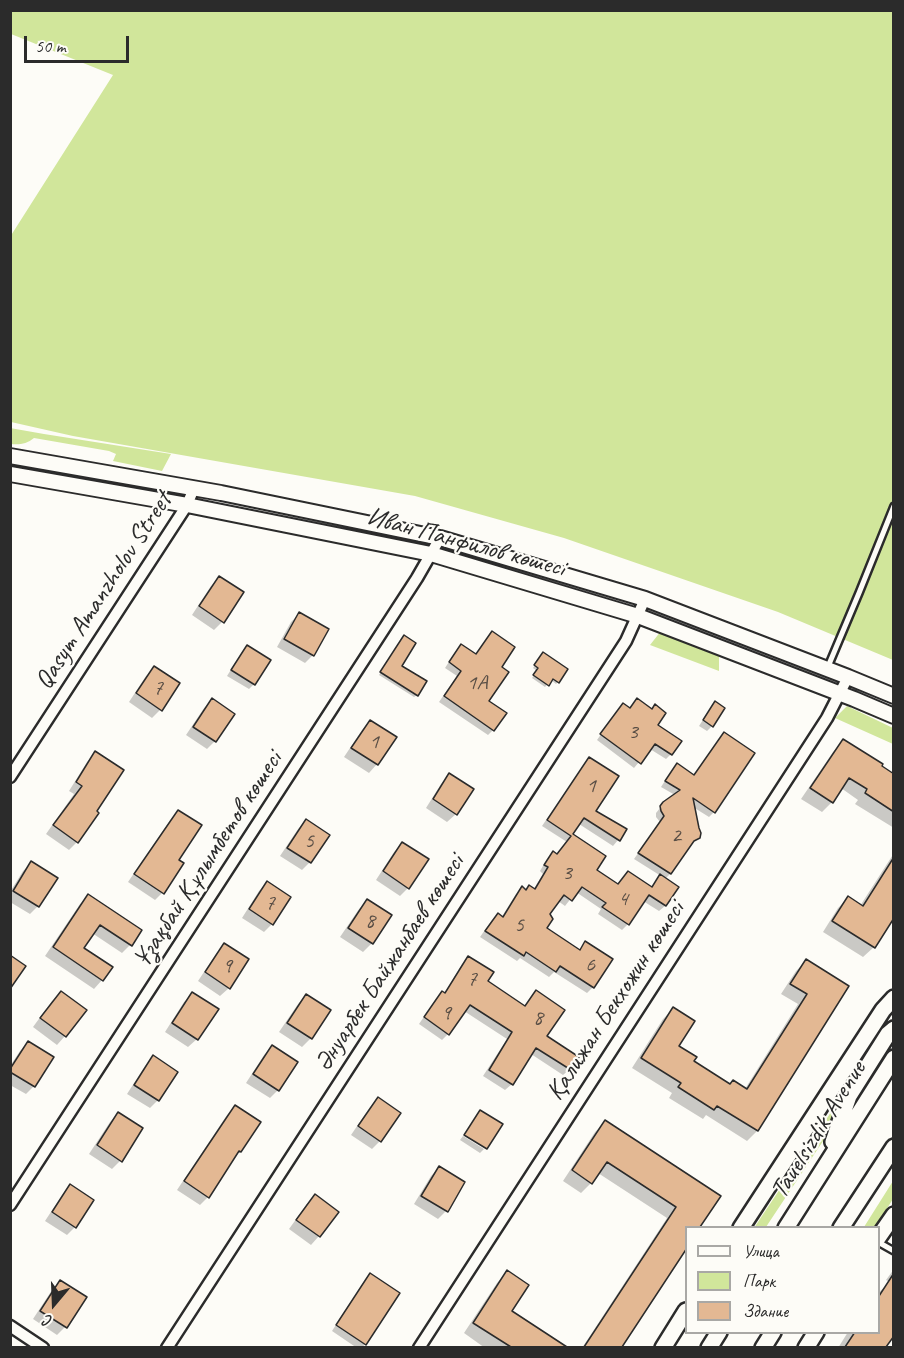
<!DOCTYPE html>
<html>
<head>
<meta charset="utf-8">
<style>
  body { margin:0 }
  #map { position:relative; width:904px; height:1358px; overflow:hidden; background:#fdfcf7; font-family:Caveat,sans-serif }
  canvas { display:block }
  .frame { position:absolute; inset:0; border:12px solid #2b2b2b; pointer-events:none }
  .legend { position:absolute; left:685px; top:1226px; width:195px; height:108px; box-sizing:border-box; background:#fdfcf7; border:2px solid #a9a8a5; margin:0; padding:8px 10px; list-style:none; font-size:18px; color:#2b2b2b }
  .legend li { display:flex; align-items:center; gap:12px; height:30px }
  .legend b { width:30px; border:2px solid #a9a8a5 }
  .north { position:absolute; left:24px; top:1274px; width:60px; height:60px; -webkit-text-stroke:4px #fdfcf7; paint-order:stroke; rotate:199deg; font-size:16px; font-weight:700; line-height:24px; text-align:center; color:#2b2b2b }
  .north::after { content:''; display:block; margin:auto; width:21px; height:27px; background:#2b2b2b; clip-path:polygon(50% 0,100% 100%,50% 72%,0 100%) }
  .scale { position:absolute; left:24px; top:36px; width:105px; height:27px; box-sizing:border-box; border:3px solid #2b2b2b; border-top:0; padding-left:8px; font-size:18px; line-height:21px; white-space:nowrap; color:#2b2b2b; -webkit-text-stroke:4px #fdfcf7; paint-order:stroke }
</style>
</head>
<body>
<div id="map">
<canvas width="904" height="1358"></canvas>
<div class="frame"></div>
<ul class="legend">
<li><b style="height:8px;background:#fdfcf7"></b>Улица</li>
<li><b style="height:16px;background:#d1e69b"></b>Парк</li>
<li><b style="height:16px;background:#e3b893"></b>Здание</li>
</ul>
<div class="north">С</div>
<div class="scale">50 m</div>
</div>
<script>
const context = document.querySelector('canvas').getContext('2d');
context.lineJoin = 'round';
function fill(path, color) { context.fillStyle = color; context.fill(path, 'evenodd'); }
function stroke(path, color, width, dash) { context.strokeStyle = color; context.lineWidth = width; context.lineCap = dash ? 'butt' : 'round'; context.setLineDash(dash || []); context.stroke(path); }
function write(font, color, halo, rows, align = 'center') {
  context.font = font + ' Caveat,sans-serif'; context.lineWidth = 4.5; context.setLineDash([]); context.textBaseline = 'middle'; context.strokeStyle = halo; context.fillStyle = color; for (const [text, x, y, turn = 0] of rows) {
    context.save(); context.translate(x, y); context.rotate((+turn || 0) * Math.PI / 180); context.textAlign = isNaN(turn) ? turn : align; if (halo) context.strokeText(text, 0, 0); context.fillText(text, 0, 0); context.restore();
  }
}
fill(new Path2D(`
  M11 11H893V660L778 612 564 538 415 496 73 436 11 422 10 237 113 75 11 34Z
  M10 428 44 434 171 454 162 471 113 461 116 454 109 451 34 438C27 444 19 445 11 444Z
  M661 631 719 653V671L650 645Z
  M847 706 893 728V744L835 718Z
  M847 1088 833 1126 766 1227 754 1228Z
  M893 1181V1199L875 1227H864Z`), '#d1e69b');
fill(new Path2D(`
  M220 578 222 622 214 630 192 615 211 586Z
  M299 614 313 655 305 663 277 647 291 622Z
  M402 640 400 666 417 695 414 697 379 675Z
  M247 647 254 684 249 689 227 676 242 652Z
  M456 651 475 656 500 667 487 701 493 730 488 735 439 702 457 676 445 668Z
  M541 656 558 682 556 684 551 680 545 687 532 678 537 671 533 668Z
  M155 668 160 710 152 718 129 702 146 676Z
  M213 700 215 741 207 749 186 735 204 708Z
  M715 703 712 726 707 731 699 726 710 709Z
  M629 709 655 726 671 754 666 759 650 749 634 768 597 740 618 710Z
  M370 721 377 764 369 773 344 757 362 730Z
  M724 734 714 812 709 817 693 807 699 837 690 845 670 874 665 879 677 887 665 906 659 911 643 901 628 924 622 930 598 914 601 909 576 892 565 906 558 901 549 914 545 928 578 951 585 943 593 987 587 993 554 972 549 977 520 958 517 961 480 937 492 920 498 915 501 918 516 894 522 888 526 891 533 890 543 874 540 871 547 859 553 853 556 855 567 842 542 826 584 764 589 759 594 811 625 830 618 840 613 846 579 824 571 835 595 870 617 885 628 873 650 888 661 876 634 859 660 822 656 817V813L664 803 675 795 661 787 672 770 677 765 693 776 719 739Z
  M843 741 894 776V828L855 804 858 800 841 788 832 802 822 812 801 799 833 752Z
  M96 753 95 812 77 842 69 850 46 834 74 794 69 791 87 762Z
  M450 775 456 814 447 822 426 808 441 784Z
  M178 812 177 860 162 893 155 900 128 882 171 819Z
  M306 821 310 862 302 870 280 856 298 829Z
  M402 844 408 888 400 896 376 880 394 852Z
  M894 853V916L874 947 863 957 823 932 838 908 848 898 860 906Z
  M32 863 38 906 30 914 10 902V892L23 871Z
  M267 883 272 924 264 932 242 918 259 891Z
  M89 896 130 945 122 953 92 933 82 948 102 980 94 989 45 956 80 904Z
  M367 901 390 915 372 943 363 952 340 937 359 909Z
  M224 945 229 988 220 996 198 981 216 954Z
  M469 958 486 982 524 1007 536 992 545 1036 570 1069 563 1075 531 1054 512 1084 505 1090 483 1076 507 1039 464 1011 448 1034 442 1040 419 1024 436 999 442 993 444 994 462 964Z
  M806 961 847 986 757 1131 747 1141 706 1115 703 1119 669 1098 672 1093 632 1068 663 1019 673 1009 677 1046 692 1062 730 1085 745 1089 798 1004 781 994 796 971Z
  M61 993 65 1036 57 1045 33 1027 52 1001Z
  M193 994 197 1039 188 1047 165 1032 184 1002Z
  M306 995 329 1010 311 1038 302 1047 279 1032 298 1004Z
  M28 1043 34 1086 26 1094 10 1085V1066L20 1051Z
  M273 1047 278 1090 270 1098 246 1083 264 1055Z
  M153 1057 158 1100 150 1108 127 1094 145 1066Z
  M378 1099 380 1141 372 1149 351 1135 370 1107Z
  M235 1107 240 1151 233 1159 208 1197 200 1205 177 1190 227 1115Z
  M118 1114 120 1161 112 1169 89 1154 110 1122Z
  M605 1122 719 1196 698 1228H686V1246L620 1348H582L667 1218 598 1173 591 1183 581 1193 563 1181 595 1132Z
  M463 1136 484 1149 480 1153 460 1140Z
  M439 1168 446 1211 438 1219 414 1204 431 1176Z
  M70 1186 75 1227 67 1235 45 1221 62 1195Z
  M315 1196 337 1212 319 1236 311 1245 289 1229 307 1204Z
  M894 1269V1285L886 1280Z
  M507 1272 510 1312 564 1348H485L464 1333 497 1283Z
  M370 1275 365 1344 362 1348H357L332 1331 365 1280Z
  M60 1281 85 1297 65 1327 57 1335 33 1319 52 1290Z
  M887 1285 894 1333 884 1348H838L848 1332H878V1293Z`), '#0003');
const building = new Path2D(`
  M219 576 244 592 224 623 199 606Z
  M299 612 329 629 314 656 284 639Z
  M492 631 515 647 502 667 509 672 489 701 507 713 494 731 444 696 461 671 449 662 461 644 476 654Z
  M404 635 416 643 402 666 427 681 418 696 380 672Z
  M247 645 271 660 255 685 231 670Z
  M543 652 568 669 559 683 553 679 549 686 533 675 538 668 534 665Z
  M154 666 180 683 162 711 136 693Z
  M212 698 235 714 216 742 193 727Z
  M637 698 652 709 655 704 666 713 658 725 682 741 672 755 655 744 641 764 600 734 623 703 630 708Z
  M715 701 725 708 713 727 703 720Z
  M370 720 397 737 378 765 351 748Z
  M724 732 755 753 715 813 693 798 699 828 701 833 700 838 694 841 671 874 638 853 664 816 661 811 660 806 663 802 680 790 665 781 677 763 694 775Z
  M843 739 883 764 882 766 894 774V812L865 793 867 789 849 778 833 803 810 788Z
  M95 751 124 770 97 811 99 813 78 843 53 825 82 786 76 782Z
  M589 757 619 776 596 811 627 829 620 841 584 818 573 834 606 856 597 870 618 884 628 871 652 887 660 874 679 887 666 906 649 895 629 925 602 907 606 903 582 887 572 901 564 895 550 914 553 919 547 928 580 950 585 941 613 959 594 988 560 966 556 972 526 952 524 956 485 931 498 913 503 917 522 886 526 890 529 885 535 889 548 867 544 865 553 851 557 854 571 836 547 820Z
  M449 773 474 789 457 815 433 799Z
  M178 810 202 825 179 860 184 863 164 894 134 874Z
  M306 819 330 835 311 863 287 848Z
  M402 842 429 859 409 889 383 871Z
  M894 857V918L875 948 832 921 848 896 863 906Z
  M31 861 58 878 39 907 13 891Z
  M267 881 291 897 273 925 249 909Z
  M88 894 142 930 132 946 100 925 84 948 113 967 103 981 53 947Z
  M367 899 392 915 373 944 348 928Z
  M224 943 249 959 230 989 205 972Z
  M10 955 26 966 10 989Z
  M468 956 494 972 488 981 525 1006 536 990 565 1010 547 1036 579 1057 571 1070 536 1048 513 1085 489 1070 512 1032 470 1005 449 1035 424 1017 442 991 445 993Z
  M806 959 849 986 758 1131 717 1106 714 1110 678 1087 681 1083 641 1058 673 1007 695 1021 679 1046 697 1057 694 1061 730 1084 733 1080 747 1089 807 994 790 984Z
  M61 991 87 1010 66 1037 40 1018Z
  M192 992 219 1009 198 1040 172 1023Z
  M306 994 331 1010 312 1039 287 1023Z
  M28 1041 54 1057 35 1087 10 1072V1069Z
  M272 1045 298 1062 279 1091 253 1074Z
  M153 1055 178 1072 159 1101 134 1085Z
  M378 1097 401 1113 381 1142 358 1126Z
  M235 1105 261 1122 241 1152 239 1151 209 1198 184 1181Z
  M480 1110 503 1124 487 1149 464 1135Z
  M118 1112 143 1128 122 1162 97 1145Z
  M605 1120 721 1196 700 1227H687V1248L622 1347H584L676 1207 607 1162 592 1184 572 1170Z
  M439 1166 465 1182 448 1212 421 1196Z
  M70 1184 94 1200 76 1228 52 1212Z
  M315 1194 339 1212 320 1237 296 1220Z
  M507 1270 529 1285 512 1311 567 1347H511L473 1323Z
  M370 1273 400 1293 366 1345 336 1325Z
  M894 1273V1336L886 1347H845L855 1332H879V1296Z
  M60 1280 87 1297 67 1328 40 1311Z`);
fill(building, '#e3b893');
stroke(building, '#2b2b2b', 1.5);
const service = new Path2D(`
  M827 669 859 593 894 506
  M878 1242 894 1251`);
const minor = new Path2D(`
  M10 777 187 505 194 488
  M10 1205 417 578 440 538
  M10 1326 43 1348
  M167 1348 626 641 645 599
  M419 1348 827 718 848 677`);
const tertiary = new Path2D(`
  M10 456 221 493 440 538 645 599 848 677 894 696
  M10 474 187 505 431 554 638 616 854 699 894 716`);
const secondary = new Path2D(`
  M833 1142 849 1096 888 1034 894 1029
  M741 1228 883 1010 894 998
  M786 1228 894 1058
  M841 1228 894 1147
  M878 1238 894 1215
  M663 1348 686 1311
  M709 1348 719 1332
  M763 1348 773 1332
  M806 1348 816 1332`);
stroke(service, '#2b2b2b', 10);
stroke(minor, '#2b2b2b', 15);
stroke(tertiary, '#2b2b2b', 18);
stroke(secondary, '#2b2b2b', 20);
stroke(service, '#fdfcf7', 5);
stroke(minor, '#fdfcf7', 10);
stroke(tertiary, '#fdfcf7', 14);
stroke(secondary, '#fdfcf7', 15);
write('22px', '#594e45', null, [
  ["1А",477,683],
  ["7",158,688],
  ["3",633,732],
  ["1",374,742],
  ["1",591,786],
  ["2",676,836],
  ["5",309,841],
  ["3",567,873],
  ["4",623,899],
  ["7",270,903],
  ["8",370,921],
  ["5",519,925],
  ["6",590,965],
  ["9",227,966],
  ["7",472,979],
  ["9",446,1013],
  ["8",538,1018]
]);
write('26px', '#2b2b2b', '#fdfcf7', [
  ["Иван Панфилов көшесі",466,543,15],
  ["Qasym Amanzholov Street",104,591,-57],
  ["Ұзақбай Құлымбетов көшесі",208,860,-57],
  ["Әнуарбек Байжанбаев көшесі",390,963,-57],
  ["Қалижан Бекхожин көшесі",616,1001,-57],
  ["Tauelsizdik Avenue",819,1130,-58]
]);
</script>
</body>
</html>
